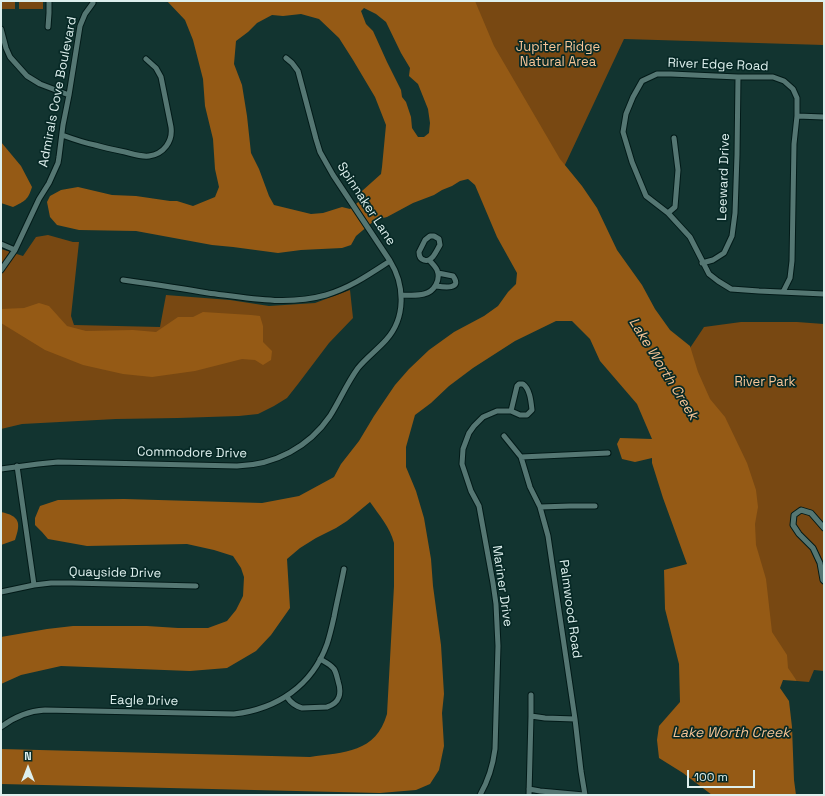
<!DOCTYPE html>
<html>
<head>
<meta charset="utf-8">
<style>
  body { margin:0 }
  #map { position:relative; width:825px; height:796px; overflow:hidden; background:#123430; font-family:"Space Grotesk",sans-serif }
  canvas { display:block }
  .frame { position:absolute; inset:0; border:2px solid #ddefed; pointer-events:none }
  .north { position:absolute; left:8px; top:748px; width:40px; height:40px; -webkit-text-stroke:3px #072926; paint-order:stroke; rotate:0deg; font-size:11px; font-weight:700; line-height:16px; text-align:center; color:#ddefed }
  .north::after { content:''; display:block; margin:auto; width:14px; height:18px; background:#ddefed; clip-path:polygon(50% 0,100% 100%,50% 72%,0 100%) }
  .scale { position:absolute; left:687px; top:770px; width:68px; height:18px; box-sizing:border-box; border:2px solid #ddefed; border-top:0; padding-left:5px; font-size:12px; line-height:14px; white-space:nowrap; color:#ddefed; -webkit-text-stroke:3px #072926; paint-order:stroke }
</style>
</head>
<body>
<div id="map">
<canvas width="825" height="796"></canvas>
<div class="frame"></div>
<div class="north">N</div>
<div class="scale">100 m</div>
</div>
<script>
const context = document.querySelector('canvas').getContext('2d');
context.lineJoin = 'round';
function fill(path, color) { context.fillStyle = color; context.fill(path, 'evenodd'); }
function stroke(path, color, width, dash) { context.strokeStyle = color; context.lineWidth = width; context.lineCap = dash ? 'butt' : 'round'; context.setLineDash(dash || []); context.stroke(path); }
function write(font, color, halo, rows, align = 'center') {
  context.font = font + ' "Space Grotesk",sans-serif'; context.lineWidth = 3.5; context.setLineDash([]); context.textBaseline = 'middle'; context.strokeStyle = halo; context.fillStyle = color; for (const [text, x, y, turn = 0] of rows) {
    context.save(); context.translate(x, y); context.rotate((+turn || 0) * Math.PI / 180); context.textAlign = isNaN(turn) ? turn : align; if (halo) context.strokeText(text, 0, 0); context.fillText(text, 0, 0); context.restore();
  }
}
fill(new Path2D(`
  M1 1H15V9H1Z
  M19 1H43V9H19Z
  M472 1H824V45L624 39 563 169 480 25Z
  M48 235 73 242H79L71 316 74 325 160 327 166 295 230 300 269 306 315 303 350 290 353 318 329 343 298 384 287 398 274 406 258 414 239 416 178 418 116 419 22 424 1 429V249L23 256 36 237Z
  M741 322H797L824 324V671L814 670 809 682 797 681 786 668 770 631 710 406 688 351 704 327Z`), '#784812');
fill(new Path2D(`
  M167 1H475L494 46 560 159 582 186 597 208 617 250 642 285 655 309 670 330 690 346 698 372 710 399 725 417 747 463 756 490 758 507 755 524 756 545 766 579 772 632 787 655 788 668 797 681 783 680 780 688 789 701 792 727 794 780 796 795H712L683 773 659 758 657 740 659 726 680 702 679 664 665 609 664 570 687 564 663 498 652 463V458L635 462 622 459 617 444 620 438 652 439 637 404 600 361 590 339 572 321H556L515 341 473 368 449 386 431 403 415 415 406 447V467L416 491 424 518 431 559 433 586 441 645 444 694 442 713 444 746 439 770 430 784 416 790 380 793 1 784V749L310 757C344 752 376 753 387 714L394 586V543C390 527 379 515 370 502L347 521 336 528 316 538 300 548 287 559 290 608 271 635 256 651 227 668 190 671 61 666 21 675 1 684V637L47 629 73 626H147L178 628H208L227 621 236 610 243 596 244 577 241 568 233 556 214 550 187 544 87 546 48 539 42 532 35 525V518L40 506 58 500 124 499 262 503 299 496 334 477 341 464 359 441 374 416 395 385 409 369 429 350 454 332 484 316 498 306 508 292 516 284 517 273 497 237 475 185 468 179 460 181 452 186 442 190 434 195 413 203 387 217 375 220 356 236 351 245 342 248 301 250 278 253 233 247 212 245 136 231 79 230 57 225 50 217 47 202 50 196 61 190 78 187 112 195 136 196 170 201H177L193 206 215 197 219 187 215 169 213 139 205 106 203 79 193 40 185 20ZM364 8 376 14 386 22 401 53 410 68 409 76 418 84 428 109 430 123 429 133 424 137H418L412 128 411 117 406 102 402 97 401 90 387 62 373 31 366 24 361 11ZM301 14 319 19 339 38 353 60 375 97 386 125 382 167 381 174 362 191 363 198 350 209 342 207 323 213 311 214 274 205 269 196 259 169 251 153 247 116 242 85 234 64 236 41 248 32 257 23 272 15 283 16Z
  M1 142 21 166 32 187C28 200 25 201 13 207L1 203Z
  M39 303 49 306 67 326 86 331 133 330 156 332 178 317H193L203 312 251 315 260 316 263 326V342L272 351 271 360 263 365 255 360 242 359 195 371 152 377 123 374 83 365 45 350 1 323V309L24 308Z
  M1 512C20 516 21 523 15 540L1 545Z`), '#955a15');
const minor = new Path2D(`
  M48 27 49 13V1
  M1 29 6 48 10 57 27 76 40 84 69 95
  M797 116 824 117
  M62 135C73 139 84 143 95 145 105 148 115 150 125 152 133 154 141 157 149 156 164 154 173 141 171 127L161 77 156 68 146 59
  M668 213 675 207 678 170 674 138
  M430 236H434L439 239 440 245C436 251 432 263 424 260 420 259 419 256 419 252L425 240Z
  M1 244 15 250
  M702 263 713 260 724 253 732 236 735 213 737 155 738 77
  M1 270 15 250 39 199 49 183 58 163 59 157 63 125 69 95 80 26 85 14 93 3
  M123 280C151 284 179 288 208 293 247 298 287 306 326 295 350 288 370 274 390 261
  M436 286C443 287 463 290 453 276L438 273
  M783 292 790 278 792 261 794 144 797 116V98L793 89 784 81 773 77H738L671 74H657L642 81 633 97 626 114 623 132 632 162 646 196 668 213 690 237 709 274 718 281 731 289 759 291 824 294
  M401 295C409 295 417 296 424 294 434 292 441 280 437 270 435 266 432 263 429 260
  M504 436 521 457 530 487 540 507 548 536 575 719 581 771 585 795
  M521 457 608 453
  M17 466 34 585
  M1 469 38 464 58 462 237 466C275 465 309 447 330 416 340 400 347 383 358 368 366 358 377 350 386 340 406 318 405 285 390 261L333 175 320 152 316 139 298 71 292 63 286 58
  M540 507 570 506H595
  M824 528 811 513 801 510 794 515 793 525 799 534 813 548 820 563 823 580 824 581
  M1 592 34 585 51 583H72L196 586
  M287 697C291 703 295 706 302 708L327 707C340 703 342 693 338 681 337 677 336 672 334 669 330 664 325 662 320 659
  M531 716 545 718 575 719
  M1 727C14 717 28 711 45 710L234 714C277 709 312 686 327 644 330 635 332 626 334 617 337 601 341 585 344 569
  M529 789 540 791 584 795
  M480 795C488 781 493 765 495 749L498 646 496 604 493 583 479 506 471 491 462 464 463 449 469 433 474 426 483 417 497 411H511L520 415H527L532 410C531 401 530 389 523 384H519L517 386 511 411
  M529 795 531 716V695`);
stroke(minor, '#021a18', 7);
stroke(minor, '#557773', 5);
write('13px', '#f7c496', '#072926', [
  ["Jupiter Ridge",558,47],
  ["Natural Area",558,62],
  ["River Park",765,382]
]);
write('13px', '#ddefed', '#072926', [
  ["River Edge Road",718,65,2],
  ["Admirals Cove Boulevard",58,92,-79],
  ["Leeward Drive",724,177,-88],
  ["Spinnaker Lane",366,204,57],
  ["Commodore Drive",192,453,1],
  ["Quayside Drive",115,573,1],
  ["Mariner Drive",502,586,82],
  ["Palmwood Road",570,609,82],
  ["Eagle Drive",144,701,1]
]);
write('italic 14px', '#f7c496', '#072926', [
  ["Lake Worth Creek",663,369,58],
  ["Lake Worth Creek",731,733]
]);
</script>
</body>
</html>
